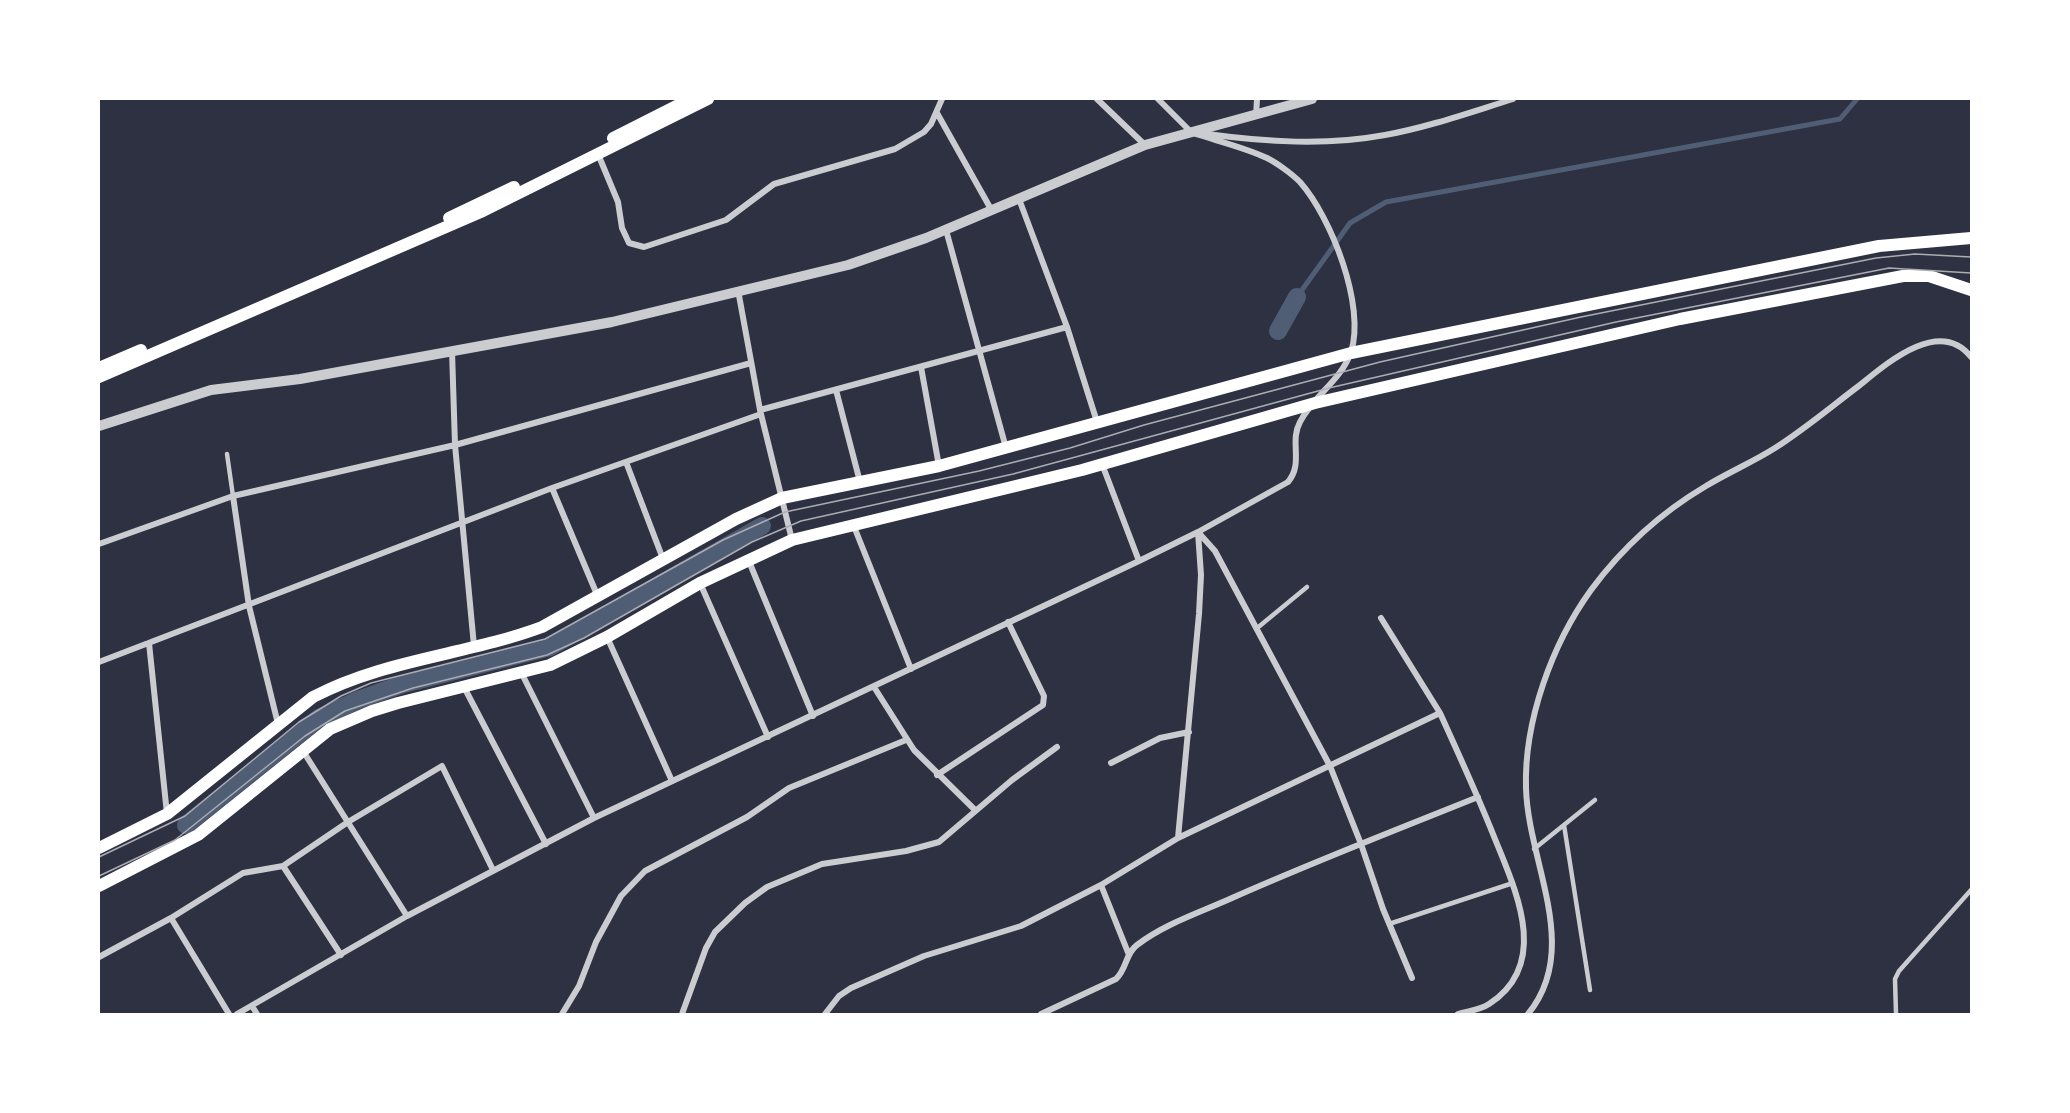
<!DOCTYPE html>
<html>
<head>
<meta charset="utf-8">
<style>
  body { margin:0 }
  #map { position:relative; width:2070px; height:1113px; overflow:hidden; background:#2d3142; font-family:"Nunito Sans",sans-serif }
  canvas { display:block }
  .frame { position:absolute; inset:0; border:100px solid #fff; pointer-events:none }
</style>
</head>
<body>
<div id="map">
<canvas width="2070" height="1113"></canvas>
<div class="frame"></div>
</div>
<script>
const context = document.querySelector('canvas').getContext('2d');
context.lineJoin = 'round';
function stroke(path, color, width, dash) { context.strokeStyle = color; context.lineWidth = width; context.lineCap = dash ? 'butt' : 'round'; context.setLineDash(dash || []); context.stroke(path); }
stroke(new Path2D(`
  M1297 297 1350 223 1386 202 1840 119 1857 99`), '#4f5d75', 5);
stroke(new Path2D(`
  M1278 331 1297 297
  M186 825 319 718 358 700 403 684 550 647 762 526`), '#4f5d75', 18);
stroke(new Path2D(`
  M227 454 233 496
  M1256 629 1307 587
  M1564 825 1590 990
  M1534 849 1595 800
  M1389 924 1513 883
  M1896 1014 1895 979 1899 971 1971 890`), '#caccd0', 4.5);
stroke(new Path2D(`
  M1097 99 1145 145
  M1158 99 1191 132
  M937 113 992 211
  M1256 116 1257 99
  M1207 134C1266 142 1326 146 1385 135 1429 127 1471 112 1513 99
  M598 154 618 202 622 228 629 243 644 247 726 220 774 184 895 149 924 132 931 124 942 99
  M1019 199 1067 327 1097 422
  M946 230 1006 448
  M738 290 760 410 792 540
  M452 351 455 445 474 646
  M921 367 939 466
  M836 390 860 482
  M760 410 1067 327
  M626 462 663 559
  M1102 464 1139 561
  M552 488 598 597
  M233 496 249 606 278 724
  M853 524 911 669
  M1198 532 1215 551 1330 766 1361 844 1383 909 1412 978
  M99 544 233 496 455 445 751 363
  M748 559 813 716
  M700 583 768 737
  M1381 618 1440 713
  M607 637 672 781
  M149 643 167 814
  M99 662 552 488 761 414
  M522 674 594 818
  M464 687 546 844
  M874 687 914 750 975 810
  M303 751 407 916
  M1111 763 1160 738 1189 732
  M937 775 1043 705 1044 696 1008 622
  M1178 838 1199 614 1201 575 1198 532
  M283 866 341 955
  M1101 885 1129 955
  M171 918 229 1014
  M99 957 171 918 243 873 283 866 348 822 442 766 493 870
  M252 1006 257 1014
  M237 1014 407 916 594 818 1139 561 1198 532 1288 482C1304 463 1289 442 1300 422 1313 396 1341 381 1351 352 1366 306 1331 217 1300 182 1292 174 1277 163 1267 158 1244 147 1217 141 1193 133
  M562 1014 579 986 596 942 621 896 645 871 747 817 789 788 906 740
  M682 1014 706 948 715 932 745 903 767 887 822 864 906 851 939 842 1012 780 1057 747
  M825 1014 839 996 851 988 924 956 1021 926 1101 885 1178 838 1440 713C1459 755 1478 796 1495 839 1516 891 1551 964 1489 1004 1480 1010 1468 1011 1458 1014
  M1041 1014 1116 979C1127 969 1125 954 1137 945 1164 924 1201 912 1232 898 1313 862 1396 830 1478 797
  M1528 1014C1582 948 1528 863 1526 788 1524 721 1552 644 1591 590 1622 548 1662 512 1706 486 1729 472 1753 462 1775 448 1805 429 1832 406 1860 385 1887 363 1940 317 1971 357`), '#caccd0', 6);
stroke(new Path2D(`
  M99 426 211 390 300 379 612 322 848 265 926 238 1145 145 1312 99`), '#caccd0', 10);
stroke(new Path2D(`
  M613 138 690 99
  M449 218 514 187
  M99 368 141 350
  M99 377 483 211 708 99
  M99 848 167 814 313 697C385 659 467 655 542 627L736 519 782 498 939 466 1351 353 1879 246 1971 238
  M99 886 198 835 330 729 372 711 398 703 550 665 607 637 700 583 792 540 1082 470 1315 403 1680 319 1903 276H1929L1971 290`), '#fff', 12);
stroke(new Path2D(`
  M99 857 185 816 299 722 341 696 371 683 545 639 723 540 785 512 979 471 1070 448 1144 425 1380 362 1581 317 1876 258 1915 254 1971 257
  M99 876 175 840 305 736 345 711 413 688 547 655 584 638 752 542 801 521 1013 474 1329 388 1616 322 1889 268 1971 273`), '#abadb3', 1.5);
</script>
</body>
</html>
